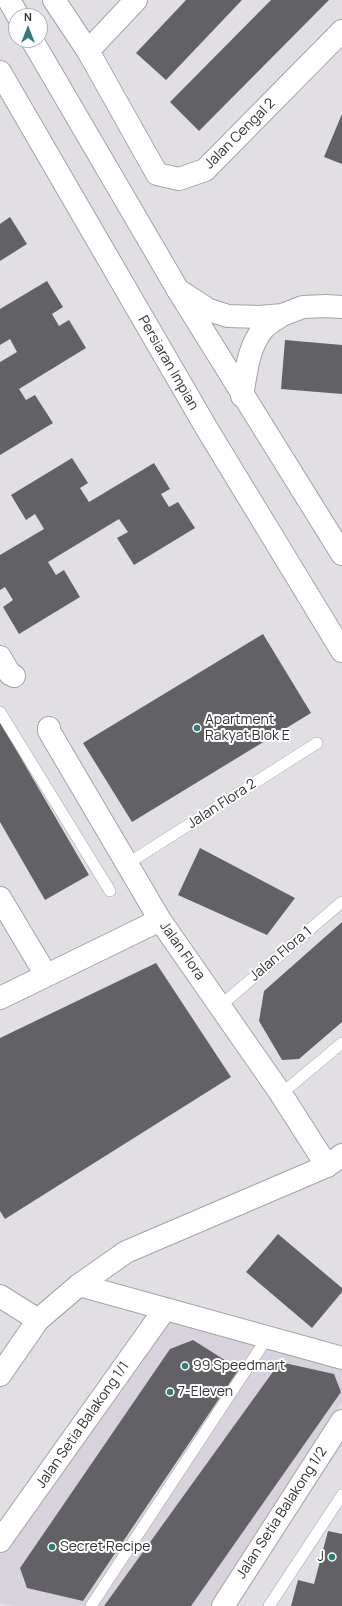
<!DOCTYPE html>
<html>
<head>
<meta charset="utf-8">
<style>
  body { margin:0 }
  #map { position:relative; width:342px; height:1606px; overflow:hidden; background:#e2dfe4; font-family:Manrope,sans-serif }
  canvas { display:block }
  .north { position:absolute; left:8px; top:8px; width:40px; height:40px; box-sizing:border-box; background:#fff; border:1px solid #adadad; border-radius:50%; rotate:0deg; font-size:11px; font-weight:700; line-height:16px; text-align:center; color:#323133 }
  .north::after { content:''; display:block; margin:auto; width:14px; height:18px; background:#327b7b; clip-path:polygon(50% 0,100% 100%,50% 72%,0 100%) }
</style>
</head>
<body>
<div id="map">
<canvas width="342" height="1606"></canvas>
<div class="north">N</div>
</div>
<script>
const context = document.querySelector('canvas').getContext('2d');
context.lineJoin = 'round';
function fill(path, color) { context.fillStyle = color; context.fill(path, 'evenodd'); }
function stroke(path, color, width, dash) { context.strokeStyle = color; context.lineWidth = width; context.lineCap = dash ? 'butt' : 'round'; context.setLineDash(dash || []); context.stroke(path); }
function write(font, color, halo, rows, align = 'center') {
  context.font = font + ' Manrope,sans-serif'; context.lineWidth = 4; context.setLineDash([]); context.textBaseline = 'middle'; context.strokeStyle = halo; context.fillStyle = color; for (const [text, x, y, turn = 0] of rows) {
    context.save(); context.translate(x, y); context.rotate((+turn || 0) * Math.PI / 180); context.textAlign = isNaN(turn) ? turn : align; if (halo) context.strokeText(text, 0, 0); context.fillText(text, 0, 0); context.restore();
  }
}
fill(new Path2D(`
  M169 1317 342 1366V1401L209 1606H14L0 1603V1555Z`), '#d8d2dd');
fill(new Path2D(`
  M186 0H242L166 80 136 53Z
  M271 0H329L199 131 170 102Z
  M342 114V164L324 157Z
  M10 217 27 244 0 261V224Z
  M47 281 63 307 52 314 59 326 69 320 86 348 19 389 26 400 35 395 53 423 0 455V362L17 352 10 339 0 345V309Z
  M285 340 342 345V394L281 389Z
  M72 458 88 483 80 488 89 502 154 463 170 489 161 494 169 507 178 502 195 528 134 565 117 538 128 532 119 519 48 562 56 575 64 570 80 597 19 634 3 607 13 600 5 587 0 590V555L44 529 35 514 26 520 11 495Z
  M263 634 311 713 132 822 83 743Z
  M0 722 89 875 45 900 0 822Z
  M200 848 295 898 267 935 178 895Z
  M342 922V1022L299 1059 282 1060 259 1021 264 991Z
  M156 963 231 1077 5 1219 0 1211V1038Z
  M278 1234 342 1288V1292L312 1328 246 1272Z
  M193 1340 239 1369 83 1601 27 1588 20 1568 170 1349Z
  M280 1362 334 1374 341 1392 191 1606H104Z
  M328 1531 342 1534V1606H291L298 1580 314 1584Z`), '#626266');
const service = new Path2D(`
  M0 712 110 891
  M127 864 317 743
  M220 1006 342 902
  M281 1094 342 1043
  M91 1606 267 1338
  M269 1606 342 1495`);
const minor = new Path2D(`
  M54 0 88 51 157 174 179 179 205 170 342 31
  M88 51 136 0
  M178 290 209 310 228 316 260 317 282 315 303 307 326 306 342 307
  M242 396C246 373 248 346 264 328 269 323 276 319 282 315
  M0 657 10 674 14 676
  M49 728V731L160 920 281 1094 327 1166
  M0 898 46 975
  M0 998 160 920
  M79 1285 342 1358
  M0 1296 38 1320
  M0 1541 165 1309
  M223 1606 342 1421`);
const tertiary = new Path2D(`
  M9 0 18 16
  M32 40 178 290 342 554
  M0 72 207 429 342 651
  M0 1375 38 1320 79 1285 126 1252 327 1166 342 1155`);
stroke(service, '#a4a2a6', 12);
stroke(minor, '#a4a2a6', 24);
stroke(tertiary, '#a4a2a6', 24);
stroke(service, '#fff', 11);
stroke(minor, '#fff', 22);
stroke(tertiary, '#fff', 22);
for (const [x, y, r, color] of [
  [197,728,4,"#327b7b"],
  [185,1366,4,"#327b7b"],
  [170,1392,4,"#327b7b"],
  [52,1547,4,"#327b7b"],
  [332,1557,4,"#327b7b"]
]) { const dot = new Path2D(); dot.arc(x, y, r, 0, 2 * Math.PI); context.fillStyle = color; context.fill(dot); stroke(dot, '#fff', 1.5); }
write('14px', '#323133', '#fff', [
  ["Jalan Cengal 2",240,134,-45],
  ["Persiaran Impian",168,363,60],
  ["Jalan Flora 2",222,804,-33],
  ["Jalan Flora",182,951,55],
  ["Jalan Flora 1",281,954,-40],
  ["Jalan Setia Balakong 1/1",83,1425,-55],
  ["Jalan Setia Balakong 1/2",282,1513,-57]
]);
write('14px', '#323133', '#fff', [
  ["Apartment",205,720],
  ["Rakyat Blok E",205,736],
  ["99 Speedmart",193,1366],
  ["7-Eleven",178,1392],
  ["Secret Recipe",60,1547],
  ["J",324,1557,"right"]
], 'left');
</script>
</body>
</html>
